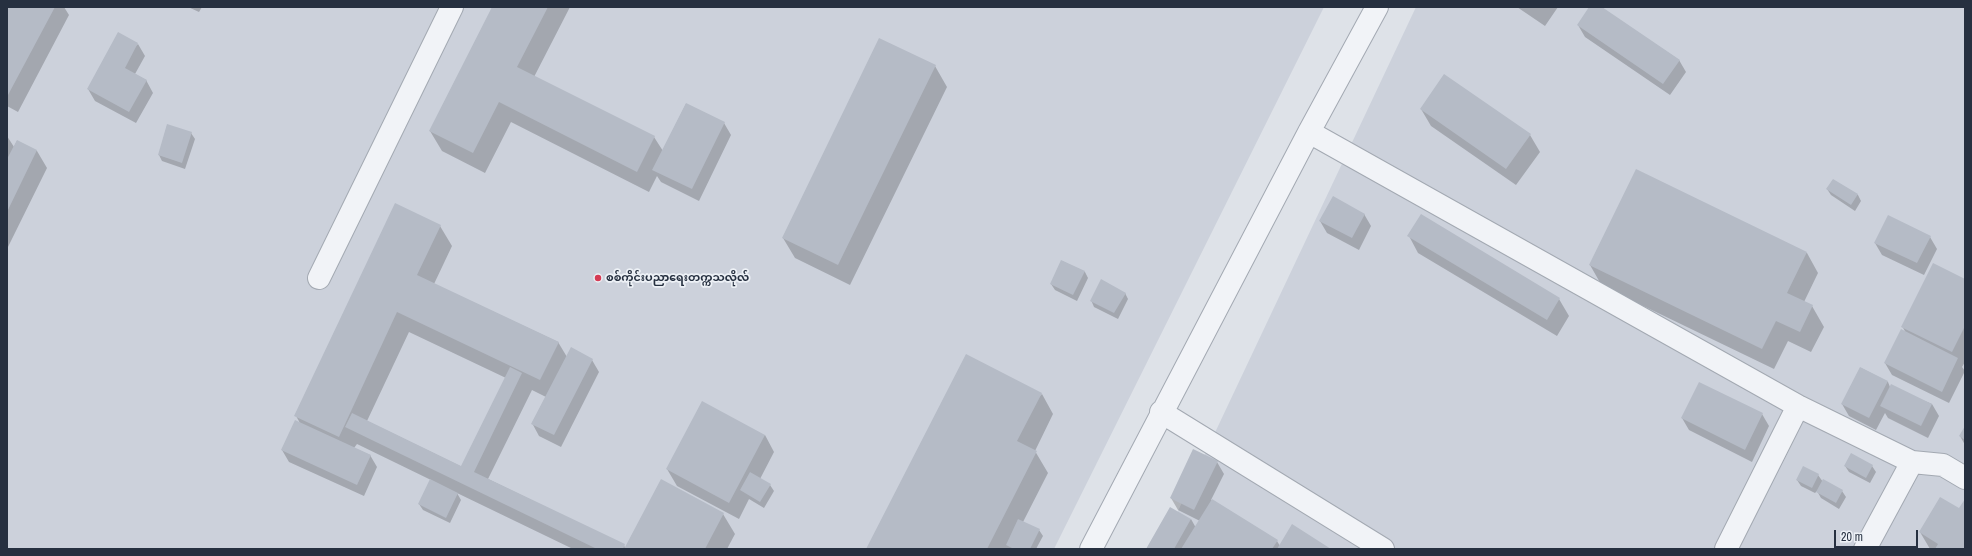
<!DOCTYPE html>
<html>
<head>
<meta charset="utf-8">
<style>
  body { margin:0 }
  #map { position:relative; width:1972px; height:556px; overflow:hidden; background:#dee2e8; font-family:"Archivo Narrow",sans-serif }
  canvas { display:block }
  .frame { position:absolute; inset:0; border:8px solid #263040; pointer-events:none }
  .scale { position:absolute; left:1834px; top:530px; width:84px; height:18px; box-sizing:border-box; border:2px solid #263040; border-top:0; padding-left:5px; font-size:12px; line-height:14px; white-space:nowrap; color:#263040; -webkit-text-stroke:3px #edf1f6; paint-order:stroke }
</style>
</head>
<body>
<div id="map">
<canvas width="1972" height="556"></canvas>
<div class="frame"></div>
<div class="scale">20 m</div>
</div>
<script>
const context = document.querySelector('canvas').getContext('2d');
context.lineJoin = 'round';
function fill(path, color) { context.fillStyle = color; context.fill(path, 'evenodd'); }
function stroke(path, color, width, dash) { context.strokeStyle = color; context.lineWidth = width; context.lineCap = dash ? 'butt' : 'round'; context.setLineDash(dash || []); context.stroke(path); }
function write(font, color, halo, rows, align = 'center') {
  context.font = font + ' "Archivo Narrow","Noto Sans Myanmar",sans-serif'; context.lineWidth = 3.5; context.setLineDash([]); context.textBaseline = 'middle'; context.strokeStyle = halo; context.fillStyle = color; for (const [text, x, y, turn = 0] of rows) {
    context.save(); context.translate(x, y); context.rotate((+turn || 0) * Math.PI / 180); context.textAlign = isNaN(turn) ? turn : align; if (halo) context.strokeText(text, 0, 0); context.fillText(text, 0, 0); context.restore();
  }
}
fill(new Path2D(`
  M7 7H1324L1054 549H7Z
  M1416 7H1965V549H1160Z`), '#ccd1db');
fill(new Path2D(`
  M7 7H64L69 15 18 112 7 106Z
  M188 7H202L199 12Z
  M493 7H570L534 77 654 137 663 151 686 104 724 123 731 135 699 201 661 182 657 176 649 192 511 122 485 173 442 151 430 131Z
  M1517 7H1558L1545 26Z
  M1591 7H1600L1679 60 1686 72 1670 95 1585 37 1578 25Z
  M138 44 145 56 135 74 146 80 153 93 136 123 95 101 88 89Z
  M935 66 947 87 850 285 795 258 783 238Z
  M1421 109 1530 135 1540 152 1516 185 1431 126Z
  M167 126 191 133 195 139 185 169 162 161 159 155Z
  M7 136 14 147 17 141 37 151 47 168 7 249Z
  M1833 180 1858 195 1861 201 1855 211 1831 195 1827 189Z
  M1364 214 1371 226 1359 250 1327 233 1320 221Z
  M440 226 452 246 434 284 558 342 567 357 592 360 599 372 561 447 539 436 532 423 546 397 532 390 488 479 624 545 625 548 723 514 735 534 727 549H573L457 493 461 500 450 523 423 510 419 504 431 480 357 444 354 448 370 455 377 467 364 496 289 462 282 450 300 423 296 416ZM409 332 506 378 462 467 367 421Z
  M1409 236 1559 299 1569 316 1557 336 1418 253Z
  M1930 237 1937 249 1924 275 1882 255 1875 243Z
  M1807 253 1818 273 1804 302 1812 306 1824 327 1811 352 1788 341 1774 369 1602 286 1590 265Z
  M1062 261 1085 272 1088 278 1077 301 1055 290 1051 284Z
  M1965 280V362L1962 367 1965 371 1949 403 1892 375 1885 363 1906 333 1902 326Z
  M1125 293 1128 299 1118 319 1094 307 1091 300Z
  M1861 368 1888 382 1890 387 1932 404 1939 416 1928 438 1888 418 1885 413 1876 430 1849 416 1842 404Z
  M1042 394 1053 414 1035 451 1048 473 1023 522 1039 530 1043 536 1036 549H868Z
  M1762 414 1769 426 1752 462 1689 430 1682 418Z
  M1965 427V445L1960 436Z
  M765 435 774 452 760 479 770 485 774 491 764 508 749 499 739 519 677 486 667 469Z
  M1217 462 1224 474 1211 500 1277 541 1280 546 1329 549H1147L1191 519 1196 528 1200 521 1178 510 1171 498Z
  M1845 466H1872L1876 472 1870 483 1849 472Z
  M1818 475 1823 482 1842 491 1846 497 1839 509 1821 498 1817 491 1815 493 1801 486 1797 480Z
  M1965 501V549H1930L1920 532 1960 510Z`), '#0003');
fill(new Path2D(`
  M7 7H55L8 95H7Z
  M492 7H548L517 67 655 136 637 172 499 102 473 153 429 131Z
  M1589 7H1602L1680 60 1663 84 1577 25Z
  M118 32 138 43 125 68 147 80 129 112 87 89Z
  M879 38 936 65 838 265 782 238Z
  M1444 74 1531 134 1506 169 1420 109Z
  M686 103 725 122 692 189 652 170Z
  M167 124 192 132 182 163 158 155Z
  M17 140 37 150 7 212V159Z
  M1636 169 1807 252 1787 293 1813 305 1800 332 1776 321 1762 349 1589 265Z
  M1833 179 1858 194 1851 205 1826 189Z
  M1333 196 1365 214 1352 238 1319 221Z
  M395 203 441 225 417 275 559 342 540 380 397 312 339 437 294 416Z
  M1421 214 1560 298 1547 320 1407 236Z
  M1888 215 1931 236 1917 263 1874 243Z
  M1061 260 1085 271 1073 295 1050 284Z
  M1933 263 1965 279V326L1952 352 1901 327Z
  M1101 279 1126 293 1114 313 1090 301Z
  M1901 329 1958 358 1942 392 1884 363Z
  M571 347 593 359 554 435 531 424Z
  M966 354 1042 393 1017 441 1037 451 987 549H866Z
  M510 367 522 373 474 472 625 544 623 549H597L345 427 352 413 461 466Z
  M1860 367 1888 381 1869 418 1841 404Z
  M1699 382 1763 413 1745 450 1681 418Z
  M1891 384 1932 404 1921 426 1880 406Z
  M702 401 765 435 729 503 666 469Z
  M295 420 371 455 357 485 281 450Z
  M1965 426V440L1959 436Z
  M1193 449 1218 461 1194 510 1170 498Z
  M1851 453 1873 465 1866 478 1844 466Z
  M1803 466 1819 474 1812 488 1796 480Z
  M750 472 771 484 760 502 740 490Z
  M430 479 458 493 446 518 418 504Z
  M661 479 724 513 705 549H624Z
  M1823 479 1843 490 1836 503 1816 492Z
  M1940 497 1959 508 1965 499V549H1935L1938 544 1919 532Z
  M1212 499 1278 540 1272 549H1181Z
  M1170 507 1191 519 1174 549H1146Z
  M1018 519 1040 529 1030 549H1014L1006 545Z
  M1292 524 1331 549H1277Z`), '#b5bbc6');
const minor = new Path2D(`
  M1309 132 1798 406 1912 462 1943 465 1965 478
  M319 278 452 7
  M1161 412 1383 549
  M1091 549 1309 132 1377 7
  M1726 549 1798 406
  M1865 549 1912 462`);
stroke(minor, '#a3a9b2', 24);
stroke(minor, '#f1f3f7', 22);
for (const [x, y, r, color] of [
  [598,278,4,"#d53b54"]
]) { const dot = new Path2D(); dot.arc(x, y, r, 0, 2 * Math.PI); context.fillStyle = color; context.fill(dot); stroke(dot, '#edf1f6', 1.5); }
write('bold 11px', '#263040', '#edf1f6', [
  ["စစ်ကိုင်းပညာရေးတက္ကသလိုလ်",606,278]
], 'left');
</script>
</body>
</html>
